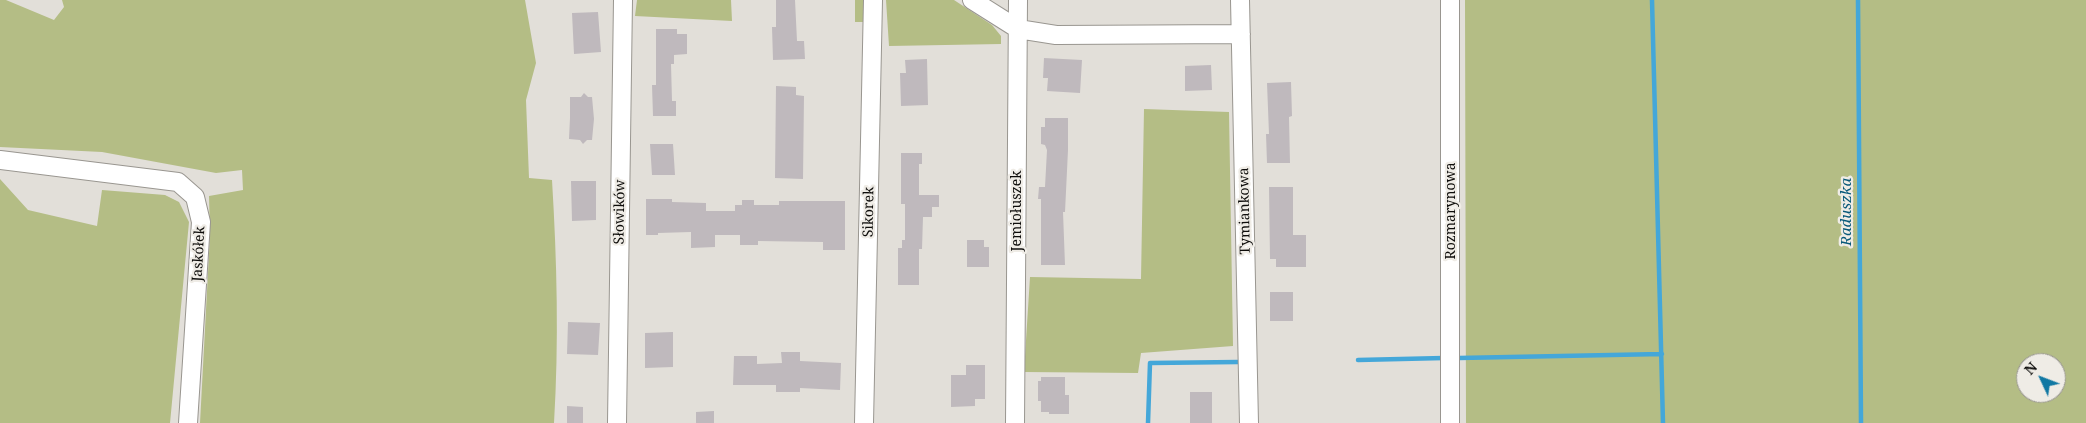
<!DOCTYPE html>
<html>
<head>
<meta charset="utf-8">
<style>
  body { margin:0 }
  #map { position:relative; width:2086px; height:423px; overflow:hidden; background:#e2dfd9; font-family:"Noto Serif",serif }
  canvas { display:block }
  .north { position:absolute; left:2016px; top:353px; width:50px; height:50px; box-sizing:border-box; background:#efece6; border:1px solid #95928e; border-radius:50%; rotate:313deg; font-size:14px; font-weight:700; line-height:20px; text-align:center; color:#0d0c0a }
  .north::after { content:''; display:block; margin:auto; width:18px; height:22px; background:#1178a3; clip-path:polygon(50% 0,100% 100%,50% 72%,0 100%) }
</style>
</head>
<body>
<div id="map">
<canvas width="2086" height="423"></canvas>
<div class="north">N</div>
</div>
<script>
const context = document.querySelector('canvas').getContext('2d');
context.lineJoin = 'round';
function fill(path, color) { context.fillStyle = color; context.fill(path, 'evenodd'); }
function stroke(path, color, width, dash) { context.strokeStyle = color; context.lineWidth = width; context.lineCap = dash ? 'butt' : 'round'; context.setLineDash(dash || []); context.stroke(path); }
function write(font, color, halo, rows, align = 'center') {
  context.font = font + ' "Noto Serif",serif'; context.lineWidth = 4.5; context.setLineDash([]); context.textBaseline = 'middle'; context.strokeStyle = halo; context.fillStyle = color; for (const [text, x, y, turn = 0] of rows) {
    context.save(); context.translate(x, y); context.rotate((+turn || 0) * Math.PI / 180); context.textAlign = isNaN(turn) ? turn : align; if (halo) context.strokeText(text, 0, 0); context.fillText(text, 0, 0); context.restore();
  }
}
fill(new Path2D(`
  M0 0H6L54 20 64 7 62 0H525L536 63 526 100 529 178 552 180C557 262 559 342 554 423H200L210 235 209 196 243 190 242 170 216 173 102 152 0 147Z
  M637 0H731L732 21 635 16Z
  M855 0H865L866 22H855Z
  M886 0H954L992 25 1001 36V44L889 46Z
  M1465 0H2086V423H1466ZM2026 363H2056V393H2026Z
  M1144 109 1229 112 1233 346 1141 353 1138 373 1024 372 1030 277 1141 279Z
  M0 179 28 210 97 226 102 190 165 195 179 202 189 222 170 423H0Z`), '#b4bd85');
stroke(new Path2D(`
  M1652 0 1663 423
  M1858 0 1861 423
  M1459 358 1662 354
  M1358 360 1444 358
  M1148 423 1150 363 1238 362`), '#44a7d9', 4.5);
fill(new Path2D(`
  M776 0H795L797 41H804L805 59 773 60 772 27H776Z
  M598 12 601 52 574 54 572 13Z
  M656 29H677V34H687V54L674 55V64H671L672 101H676V116H653L652 85H656Z
  M1044 58 1082 60 1080 93 1047 91 1048 78H1043Z
  M927 59 928 105 901 106 900 73H906L905 60Z
  M1211 65 1212 90 1185 91V66Z
  M1291 82 1292 116 1289 117 1290 163H1267L1266 134H1269L1267 83Z
  M776 86 796 87V95L804 96 803 179 775 178Z
  M584 93 588 97H592L594 119 592 140H587L583 144 580 140 569 139 570 118V97H581Z
  M1045 118H1068V150L1065 212H1063L1065 265H1041V199H1038L1039 187H1045L1047 150 1045 145 1041 144V127H1045Z
  M650 144H673L675 175H652Z
  M901 153H922V164H919V195H939V207H932V217H923L922 249H919V285H898V248H902V240H905V204H901Z
  M571 181H596V220L572 221Z
  M1269 187H1293V235H1306V267H1276V259H1270Z
  M646 199H672V202L706 203V211H735V205H742V200H754V205H779V201H845V250H823V242L758 241V245H740V235H715V247L691 248V232L658 233V235H646Z
  M967 240H984V247H989V267H967Z
  M1270 292H1293V321H1270Z
  M568 322 600 323 598 355 567 354Z
  M673 332V367L645 368V333Z
  M781 352H800V361L841 363 840 390 800 388V392H776V385H733L734 356H757V364L782 363Z
  M966 365H985V399H975V406L951 407V375H966Z
  M1041 377H1065V395H1069V414H1049V412H1041V401H1038V381H1041Z
  M1190 392H1212V423H1190Z
  M567 406 583 407V423H567Z
  M714 411V423H696V412Z`), '#bfb9bd');
const minor = new Path2D(`
  M972 0 1018 29 1056 35 1241 34
  M1240 0 1249 423
  M0 160 178 182 195 197 201 222 188 423
  M617 423 623 0
  M864 423 873 0
  M1015 423 1018 0
  M1450 423V0`);
stroke(minor, '#999690', 20);
stroke(minor, '#fff', 18);
write('14px', '#0d0c0a', '#efece6', [
  ["Jemiołuszek",1017,211,-90],
  ["Tymiankowa",1245,211,-91],
  ["Rozmarynowa",1451,211,-90],
  ["Słowików",620,212,-89],
  ["Sikorek",869,212,-89],
  ["Jaskółek",199,254,-87]
]);
write('italic 15px', '#075879', '#efece6', [
  ["Raduszka",1847,212,-90]
]);
</script>
</body>
</html>
